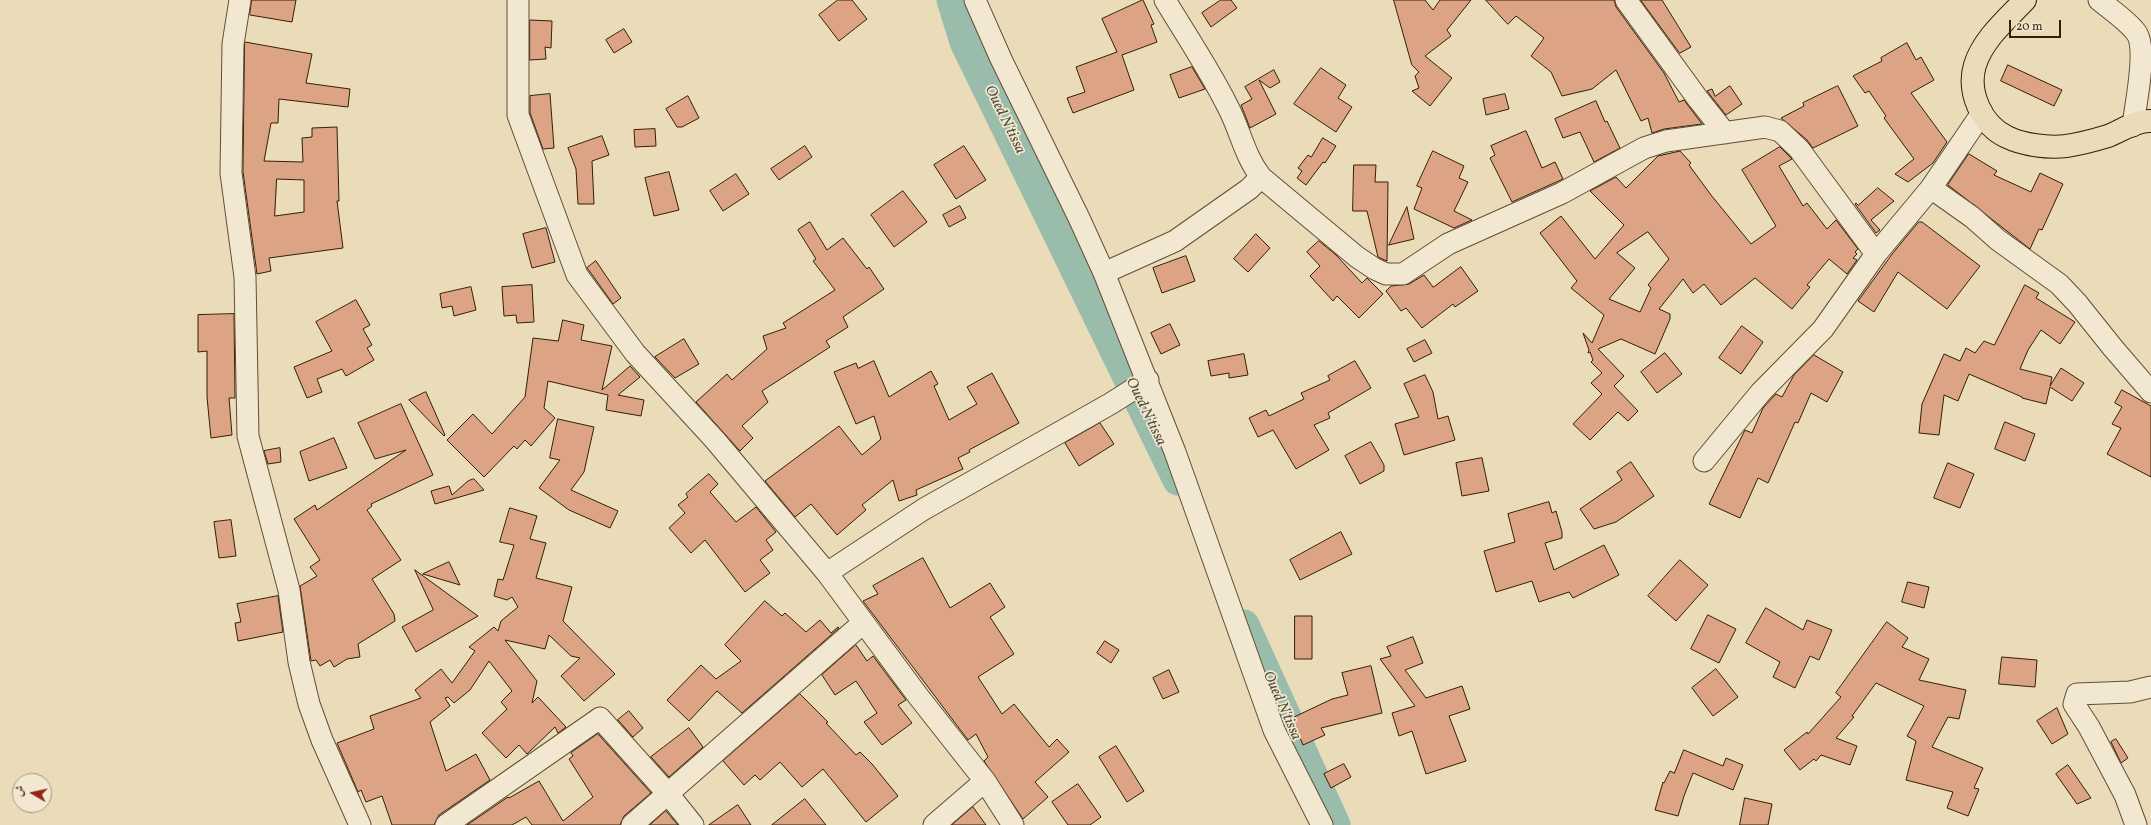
<!DOCTYPE html>
<html>
<head>
<meta charset="utf-8">
<style>
  body { margin:0 }
  #map { position:relative; width:2151px; height:825px; overflow:hidden; background:#ebdcb9; font-family:Vollkorn,Amiri,serif }
  canvas { display:block }
  .north { position:absolute; left:12px; top:773px; width:40px; height:40px; box-sizing:border-box; background:#f2e8d2; border:1px solid #a59880; border-radius:50%; rotate:279deg; font-size:11px; font-weight:700; line-height:16px; text-align:center; color:#321f05 }
  .north::after { content:''; display:block; margin:auto; width:14px; height:18px; background:#8f2418; clip-path:polygon(50% 0,100% 100%,50% 72%,0 100%) }
  .scale { position:absolute; left:2009px; top:20px; width:52px; height:18px; box-sizing:border-box; border:2px solid #321f05; border-top:0; padding-left:5px; font-size:12px; line-height:14px; white-space:nowrap; color:#321f05; -webkit-text-stroke:3px #f2e8d2; paint-order:stroke }
</style>
</head>
<body>
<div id="map">
<canvas width="2151" height="825"></canvas>
<div class="north">ش</div>
<div class="scale">20 m</div>
</div>
<script>
const context = document.querySelector('canvas').getContext('2d');
context.lineJoin = 'round';
function stroke(path, color, width, dash) { context.strokeStyle = color; context.lineWidth = width; context.lineCap = dash ? 'butt' : 'round'; context.setLineDash(dash || []); context.stroke(path); }
function fill(path, color) { context.fillStyle = color; context.fill(path, 'evenodd'); }
function write(font, color, halo, rows, align = 'center') {
  context.font = font + ' Vollkorn,serif'; context.lineWidth = 3.5; context.setLineDash([]); context.textBaseline = 'middle'; context.strokeStyle = halo; context.fillStyle = color; for (const [text, x, y, turn = 0] of rows) {
    context.save(); context.translate(x, y); context.rotate((+turn || 0) * Math.PI / 180); context.textAlign = isNaN(turn) ? turn : align; if (halo) context.strokeText(text, 0, 0); context.fillText(text, 0, 0); context.restore();
  }
}
stroke(new Path2D(`
  M952 0 965 42 1178 480
  M1244 625 1335 825`), '#99bcab', 31);
const building = new Path2D(`
  M252 0H296L292 22 250 15Z
  M838 0H852L867 19 839 41 819 15Z
  M1143 0 1154 24 1151 25 1157 42 1122 55 1134 90 1073 113 1067 98 1085 92 1076 67 1117 52 1102 19Z
  M1221 0H1231L1237 8 1211 27 1202 13Z
  M1394 0H1425L1433 10 1440 0H1471L1447 30 1451 36 1425 56 1452 78 1430 106 1412 91 1419 88 1415 76 1419 72 1412 65Z
  M1486 0H1614L1616 7 1664 73 1679 102 1684 100 1702 124 1664 129 1652 133 1648 118 1641 121 1616 70 1592 89 1562 96 1551 72 1531 56 1544 38 1516 16 1508 24Z
  M1641 0H1662L1691 47 1680 53Z
  M530 20 552 21 551 48 545 47 546 59 530 60Z
  M624 29 632 42 614 53 606 40Z
  M245 42 312 54 306 83 350 89 348 107 279 99 278 123H271L264 161 303 162 302 138 312 137V128L337 127 339 201H337L343 248 269 258 271 271 257 274 243 172ZM277 179 304 180V212L275 216Z
  M1907 43 1916 60 1921 57 1934 80 1911 93 1947 142 1933 163 1908 182 1895 174 1914 159 1884 118 1886 116 1869 91 1865 93 1853 76 1882 61 1881 58Z
  M2008 65 2062 90 2054 106 2001 81Z
  M1192 67 1205 89 1179 98 1170 75Z
  M1321 68 1346 85 1338 98 1352 107 1336 132 1294 104Z
  M1274 70 1280 82 1270 88 1259 80 1276 114 1250 128 1241 105 1252 99 1245 87Z
  M1730 86 1742 104 1726 115 1707 91 1712 89 1715 96Z
  M1838 86 1858 126 1813 148 1807 140 1781 118 1804 106 1803 103Z
  M550 94 554 148 543 149 530 113V96Z
  M1505 94 1509 109 1486 115 1483 99Z
  M688 96 699 118 682 127H677L666 109Z
  M1596 101 1605 122 1607 121 1620 148 1594 162 1580 132 1563 138 1555 119Z
  M655 129 656 146 635 147 634 130Z
  M1526 131 1542 168 1555 162 1563 179 1512 202 1490 158 1495 155 1491 146Z
  M602 136 609 155 592 161 594 204H578L576 169 568 148Z
  M1323 138 1336 146 1325 163 1323 162 1306 185 1297 178 1302 171 1298 168 1308 155 1311 157Z
  M805 146 812 157 779 180 771 169Z
  M964 146 986 180 956 199 934 165Z
  M1780 147 1792 159 1779 166 1803 206 1807 203 1827 229 1836 220 1858 249 1855 252 1857 254 1853 258 1857 260 1847 274 1829 259 1807 285 1810 287 1792 309 1755 278 1721 305 1704 284 1693 293 1683 279 1659 309 1670 314V319L1655 354 1621 339 1598 349 1624 376 1614 386 1638 411 1628 421 1618 412 1590 440 1573 424 1602 394 1591 383 1602 373 1591 362 1593 360 1590 352 1588 353 1589 350 1583 333 1592 343 1604 315 1571 288 1577 281 1540 233 1561 216 1595 259 1624 225 1590 191 1616 177 1626 188 1658 156 1680 151 1691 163 1689 165 1711 195 1751 244 1776 226 1742 170ZM1648 232 1669 259 1648 285 1651 288 1640 312 1609 299 1635 268 1617 253Z
  M1433 151 1464 166 1459 178 1468 182 1454 211 1472 220 1454 228 1414 209 1422 188 1417 186Z
  M1969 154 1997 171 1994 175 2031 192 2040 173 2063 184 2042 230 2039 229 2030 249 1948 185Z
  M1354 165H1376L1375 182H1388L1387 261 1378 257 1367 211H1353Z
  M669 172 679 210 654 216 645 178Z
  M736 174 749 194 723 211 710 191Z
  M1878 188 1894 201 1871 220 1880 230 1876 233 1855 204 1856 203 1858 205Z
  M903 191 927 222 894 247 871 215Z
  M960 206 966 218 949 227 943 215Z
  M1407 207 1414 239 1389 245Z
  M810 222 827 250 843 238 867 269 869 267 884 289 843 317 848 327 826 341 830 347 762 391 768 402 742 426 753 438 740 451 696 402 727 374 732 380 767 349 763 336 786 328 783 323 835 290 813 261 816 259 798 230Z
  M1919 222H1922L1980 266 1947 309 1898 272 1874 312 1858 301 1893 253Z
  M546 228 555 262 532 268 523 234Z
  M1256 234 1270 248 1248 272 1234 259Z
  M1319 241 1336 255 1362 283 1367 278 1383 294 1359 318 1337 296 1333 301 1310 276 1320 266 1307 252Z
  M1186 256 1195 281 1162 293 1153 268Z
  M596 261 621 298 613 304 588 269 587 268Z
  M1461 267 1478 291 1455 307 1453 304 1422 328 1406 308 1401 311 1386 291 1391 286 1409 284 1424 275 1433 287Z
  M532 285 534 322 517 323 516 315 504 316 502 287Z
  M2025 285 2039 293 2036 298 2075 322 2060 344 2041 330 2028 350 2020 369 2052 377 2050 386 2061 368 2084 383 2072 401 2050 387 2046 404 2022 398V397L1969 374 1958 401 1944 395 1939 435 1919 433 1922 404 1944 354 1960 361 1966 348 1975 353 1984 341 1994 345Z
  M471 287 476 310 454 316 452 306 442 308 440 294Z
  M356 300 370 325 363 329 372 345 367 348 374 360 346 376 342 369 317 379 322 392 307 398 294 367 332 351 316 322Z
  M234 314 235 398H229L232 435 211 438 207 397V351L198 352V315Z
  M563 320 584 325 581 340 612 346 602 390 630 366 640 377 618 395 644 400 641 416 606 410 608 395 548 381 544 408 555 418 531 446 525 440 517 449 514 446 484 477 447 440 473 414 492 434 525 397 533 338 558 341Z
  M1170 324 1180 345 1161 354 1151 333Z
  M1742 326 1763 342 1741 374 1719 358Z
  M684 339 699 364 675 378 655 357Z
  M1425 340 1432 353 1414 362 1407 349Z
  M1665 353 1682 374 1657 393 1641 372Z
  M1244 354 1248 375 1229 378V373L1211 376 1208 361Z
  M1814 355 1843 372 1827 402 1811 393 1798 423 1795 422 1768 483 1758 478 1740 518 1709 504 1744 432 1745 430 1752 433 1763 408 1776 394 1782 397 1794 375Z
  M874 361 889 397 931 371 938 384 934 386 949 420 977 404 967 387 992 373 1019 423 969 450 970 452 958 458 963 469 916 490 917 495 899 501 893 480 862 505 866 510 837 535 811 504 795 517 765 481 839 426 862 455 881 439 874 416 856 424 834 372 856 363 858 368Z
  M1355 361 1371 388 1328 413 1330 418 1314 425 1329 450 1296 469 1273 430 1258 437 1249 418 1266 410 1269 416 1304 399 1301 393 1330 380 1328 376Z
  M1425 375 1433 392 1438 419 1448 416 1455 440 1404 455 1395 424 1419 417 1404 384Z
  M2122 390 2151 406V477L2107 454 2121 428 2112 424 2122 407 2115 403Z
  M426 392 445 435 444 436 409 400Z
  M401 404 433 475 371 504 372 506 367 510 401 560 372 579 394 614 395 621 358 644 360 657 347 659 334 667 330 660 320 666 316 660 311 661 300 586 317 576 310 567 320 560 294 519 315 505 317 510 406 450 375 459 358 423Z
  M558 419 594 427 584 472 571 490 618 511 610 528 569 510 539 488 560 460 550 458Z
  M2005 422 2035 434 2025 461 1995 449Z
  M1100 423 1114 444 1079 466 1065 443Z
  M334 438 347 468 309 481 300 452Z
  M1371 442 1384 465V471L1360 484 1345 456Z
  M280 448 281 462 268 464 264 451Z
  M1482 458 1489 491 1462 496 1456 463Z
  M1631 462 1654 496 1616 522 1594 529 1580 509 1622 480 1617 472Z
  M1948 463 1974 474 1960 508 1934 498Z
  M709 474 718 484 710 492 736 522 756 507 776 532 766 540 773 550 760 560 770 573 745 592 705 540 691 553 669 528 685 513 678 505 688 497 686 494Z
  M474 479 484 490 435 504 431 491 449 486 452 495 468 481Z
  M1549 502 1552 513 1556 511 1562 532V538L1545 543 1554 570 1604 545 1619 575 1573 598 1569 592 1539 602 1532 581 1496 592 1484 551 1515 542 1508 514Z
  M510 508 537 516 530 539 546 543 536 578 572 587 563 621 615 674 584 701 561 676 580 658 571 656 549 635 545 649 505 640 537 681 532 703 538 697 566 727 558 733 555 727 527 754 519 745 506 758 482 733 507 709 501 702 512 691 489 661 470 690 454 703 448 697 445 698 450 706 430 722 446 771 476 754 490 780 439 815 434 825H392L382 796 366 802 361 790 358 792 337 743 374 729 370 716 421 698 415 690 441 669 452 683 475 651 469 647 494 627 498 631 501 621 518 607 512 597 507 600 494 596 498 579 503 580 514 545 500 542Z
  M231 520 236 556 219 558 214 522Z
  M1341 532 1352 554 1300 580 1290 560Z
  M923 558 950 608 990 583 1005 607 990 617 1014 654 978 677 1002 714 1014 704 1049 747 1057 739 1069 752 1035 782 1048 797 1023 819 984 761 988 757 976 734 968 740 863 601 878 594 873 586Z
  M1680 560 1708 585 1676 621 1648 596Z
  M449 562 460 585 423 574Z
  M415 570 478 616 416 652 402 627 433 610Z
  M1908 582 1929 587 1924 608 1902 602Z
  M278 596 283 632 238 641 235 623 241 622 237 604Z
  M765 601 782 616 785 613 806 632 820 620 831 633 838 627 839 628 742 713 717 691 689 721 667 700 701 665 716 679 741 661 725 645Z
  M1766 608 1803 630 1807 620 1832 630 1819 660 1810 656 1795 688 1773 677 1780 662 1746 643Z
  M1708 615 1736 629 1719 663 1691 649Z
  M1295 616H1312V659H1295Z
  M1887 622 1908 638 1902 647 1929 659 1919 680 1966 690 1959 719 1948 717 1932 747 1983 768 1974 788 1979 789 1968 816 1947 808 1953 792 1906 780 1916 741 1907 736 1924 706 1876 683 1852 716 1854 717 1836 738 1857 746 1850 765 1821 755 1816 761 1814 759 1800 770 1784 750 1807 732 1808 734 1841 697 1836 693Z
  M1413 637 1423 663 1405 670 1426 698 1462 686 1470 709 1449 716 1466 761 1426 774 1412 731 1399 736 1392 713 1415 706 1380 659 1391 656 1387 647Z
  M1105 641 1119 650 1111 663 1097 653Z
  M856 645 867 661 873 656 906 700 898 705 912 723 882 745 864 722 877 713 856 681 835 695 822 675Z
  M2002 657 2037 660 2035 687 1999 684Z
  M1371 666 1382 713 1321 728 1325 735 1303 745 1292 718 1332 699 1348 695 1342 673Z
  M1716 669 1738 697 1713 716 1692 688Z
  M1169 670 1179 692 1163 699 1153 678Z
  M800 694 828 722 826 723 856 755 860 752 872 764 898 796 866 822 823 769 802 787 780 762 760 780 755 775 744 785 723 761Z
  M2057 708 2068 734 2052 744 2037 721Z
  M629 711 643 728 633 737 618 720Z
  M689 728 703 747 669 777 651 757Z
  M598 734 651 793 624 816 620 825H532L526 817 512 825H467L508 797 509 798 539 781 563 821 593 797 569 759 573 756 571 753Z
  M2116 739 2128 758 2121 763 2111 742Z
  M1116 746 1144 791 1127 802 1099 757Z
  M1684 750 1723 766 1726 758 1743 765 1733 790 1693 773 1684 796 1678 816 1655 810 1663 782 1664 783 1670 771 1674 773Z
  M1344 764 1351 777 1331 788 1324 774Z
  M2068 765 2091 798 2077 804 2056 774Z
  M1078 784 1101 817 1090 825H1068L1052 802Z
  M1745 798 1772 804 1768 825H1740Z
  M805 799 826 825H772Z
  M738 805 751 825H709Z
  M973 807 986 825H952Z
  M666 811 678 825H650Z`);
fill(building, '#dda385');
stroke(building, '#321f05', 1);
const minor = new Path2D(`
  M240 0 233 44 231 173 245 277 248 436 289 590 299 662 309 704 322 740 360 825
  M518 0V115L577 275 635 353 715 440 827 573 918 696 985 781 1013 825
  M975 0 1001 59 1079 218 1104 273 1175 452 1274 730 1322 825
  M1165 0C1186 35 1209 69 1227 105 1240 129 1244 155 1261 177
  M1626 0 1698 99 1725 133
  M2099 0C2111 10 2125 19 2135 31 2149 46 2135 105 2133 126
  M1931 188 1972 217 1998 240 2059 284 2077 303 2113 348 2151 392
  M1104 273 1175 241 1249 189 1261 177 1357 257 1375 269 1386 274H1403L1448 244 1562 193 1644 148 1666 141 1765 127 1780 131 1799 149 1876 254
  M1704 461 1761 392 1823 329 1876 254 1931 188 1982 113
  M827 573 924 509 1110 404 1148 380
  M446 825 600 718 669 795 693 825
  M632 825 863 623
  M934 825 985 781
  M2136 825 2125 795 2089 727 2074 704 2077 694 2130 692 2151 687`);
const major = new Path2D(`
  M2025 0C2007 19 1983 39 1975 65 1967 91 1981 125 2007 137 2023 145 2048 148 2066 146 2080 144 2095 140 2108 136 2121 131 2136 120 2151 121`);
stroke(minor, '#604e32', 23);
stroke(major, '#321f05', 24);
stroke(minor, '#f2e8d2', 21);
stroke(major, '#ebdcb9', 22);
write('italic 15px', '#514e37', '#f2e8d2', [
  ["Oued N'tissa",1004,120,64],
  ["Oued N'tissa",1145,412,64],
  ["Oued N'tissa",1281,706,66]
]);
</script>
</body>
</html>
